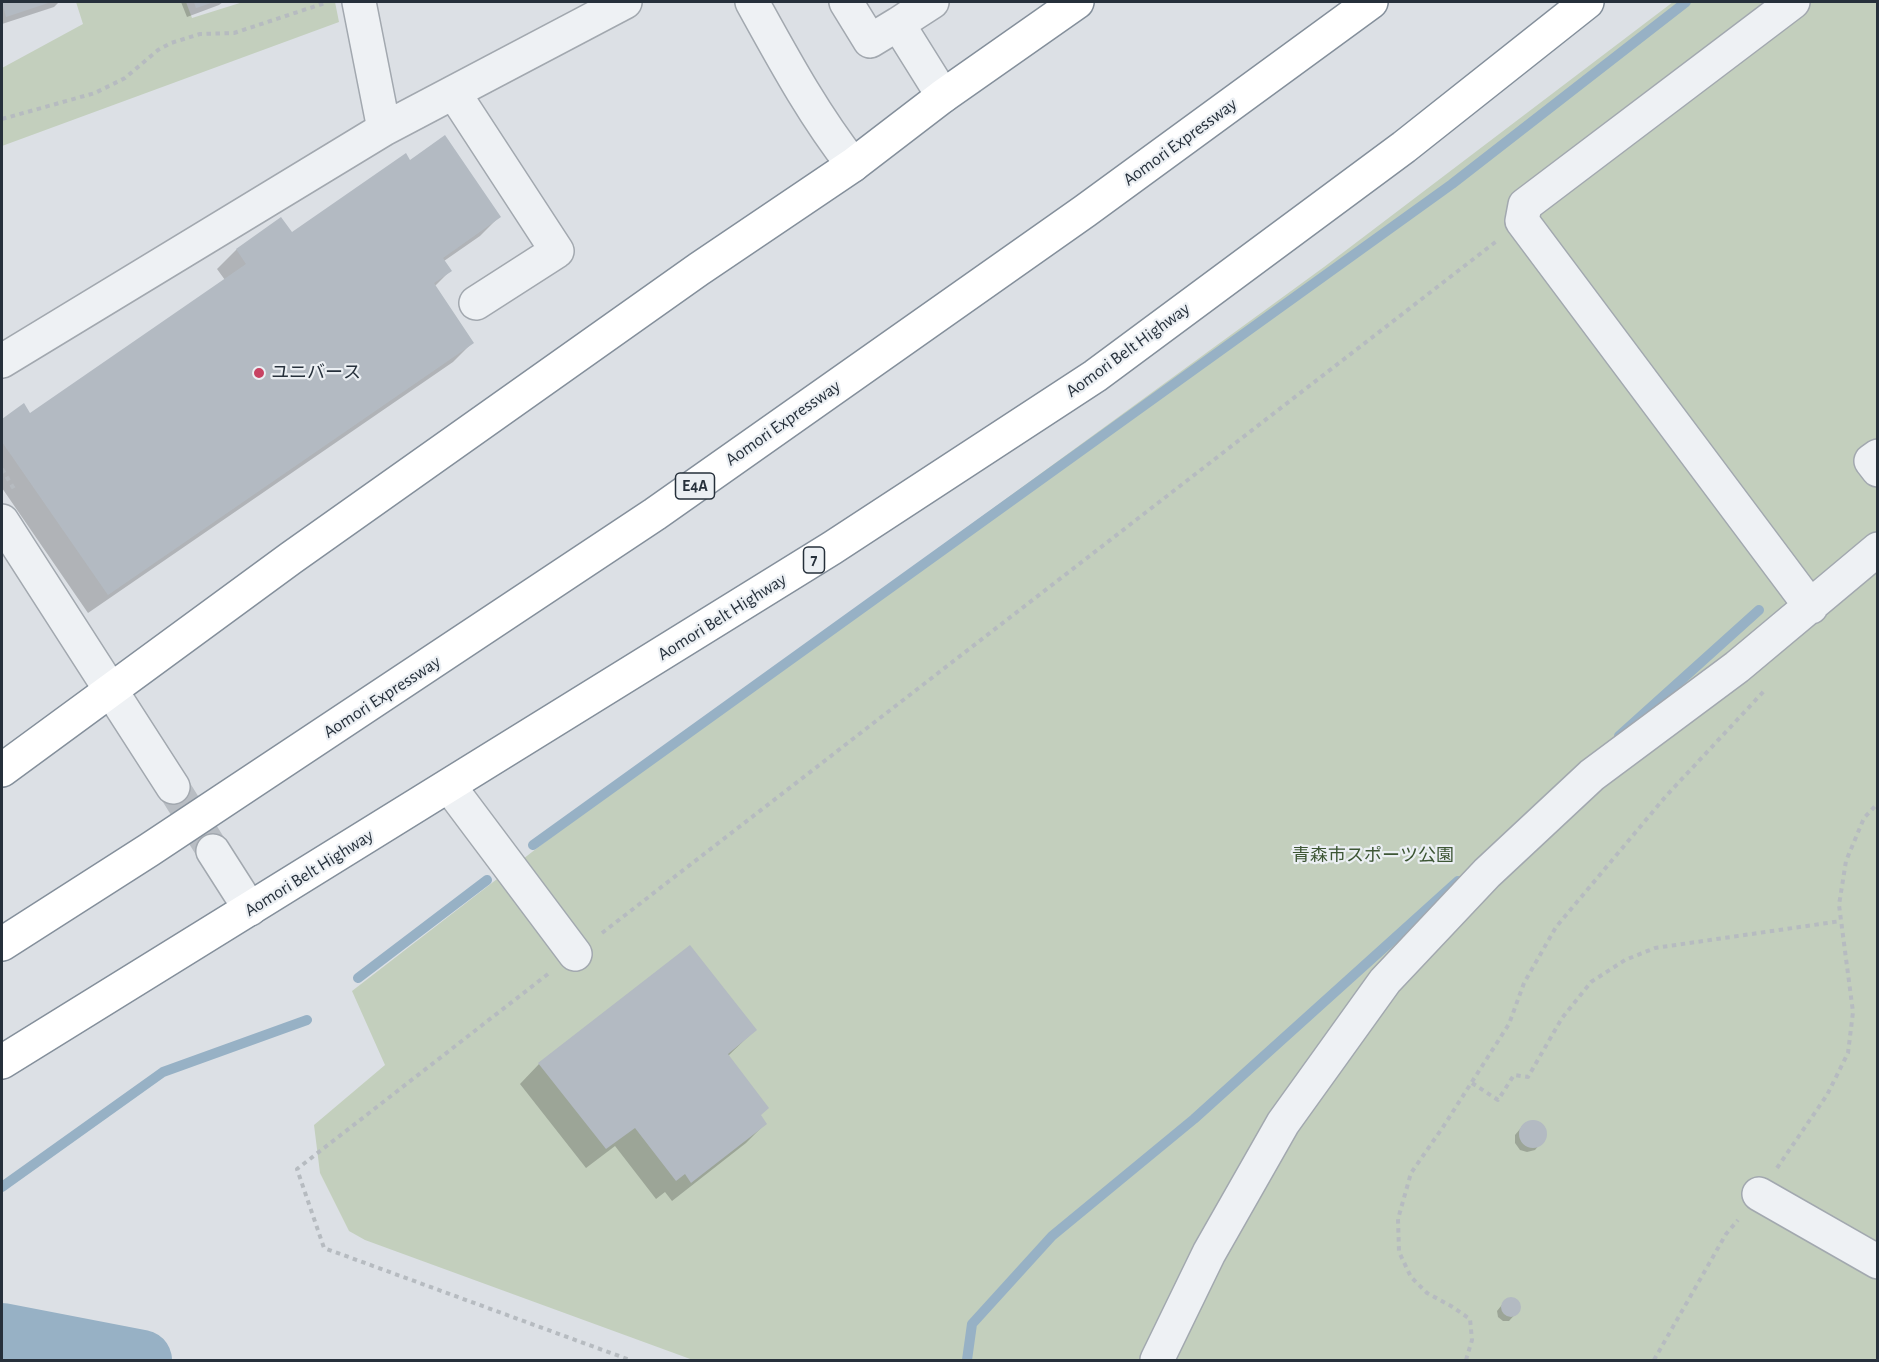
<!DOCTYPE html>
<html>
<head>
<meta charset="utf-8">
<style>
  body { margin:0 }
  #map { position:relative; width:1879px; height:1362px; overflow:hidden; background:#dce0e5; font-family:"Alegreya Sans",sans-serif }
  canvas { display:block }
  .frame { position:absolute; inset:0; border:3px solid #26303b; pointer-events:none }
</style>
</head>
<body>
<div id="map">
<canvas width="1879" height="1362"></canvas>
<div class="frame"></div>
</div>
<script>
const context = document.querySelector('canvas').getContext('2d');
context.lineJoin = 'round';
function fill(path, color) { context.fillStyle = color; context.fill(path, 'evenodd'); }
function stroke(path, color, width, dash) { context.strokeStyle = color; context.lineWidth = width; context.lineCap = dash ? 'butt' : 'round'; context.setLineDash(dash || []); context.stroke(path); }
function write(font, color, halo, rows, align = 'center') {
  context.font = font + ' "Alegreya Sans","Noto Sans JP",sans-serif'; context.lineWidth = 4.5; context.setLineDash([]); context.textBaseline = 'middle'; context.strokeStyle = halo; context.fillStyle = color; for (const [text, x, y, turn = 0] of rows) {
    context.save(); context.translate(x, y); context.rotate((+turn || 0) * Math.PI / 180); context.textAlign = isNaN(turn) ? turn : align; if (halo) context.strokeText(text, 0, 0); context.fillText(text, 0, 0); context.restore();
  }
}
fill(new Path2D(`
  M76 2H186L192 18 243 2H335L339 22 2 146V68L83 24Z
  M1673 2H1877V1360H693L365 1240 349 1231 320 1173 314 1125 385 1065 352 991 567 825 892 582 1324 267Z`), '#c3cfbd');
fill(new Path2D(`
  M2 2H59L54 7 2 24Z
  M181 2H223L219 5 187 17Z
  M410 162 499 217 480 236 444 261 450 271 434 287 472 343 453 362 88 613 2 488V420L23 405 30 415 225 280 217 269 236 250 281 220 292 234Z
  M755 1030 728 1056 765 1124 746 1143 672 1201 665 1192 656 1199 615 1146 586 1168 520 1084 539 1064Z
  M1533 1121 1540 1123 1545 1130V1138L1535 1150 1527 1152 1520 1150 1515 1143V1135L1525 1123Z
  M1513 1299 1518 1303 1519 1310 1509 1321H1503L1498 1317 1497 1311 1506 1300Z`), '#0003');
stroke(new Path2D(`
  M1619 736 1759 610
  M533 845 1452 184 1686 2
  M358 978 487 880
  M2 1187 163 1072 307 1020
  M967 1360 972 1324 1052 1236 1194 1119 1458 881`), '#97b1c5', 10);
stroke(new Path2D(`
  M2 1333 142 1360`), '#97b1c5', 60);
fill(new Path2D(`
  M2 2H51L6 17Z
  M194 2H214L196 8Z
  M445 135 501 217 443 258 452 271 434 283 474 343 108 595 2 442V419L24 403 30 413 246 264 236 249 281 217 292 232 406 153 410 160Z
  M690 945 757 1030 728 1054 769 1108 761 1115 767 1124 691 1183 685 1174 676 1181 635 1128 606 1149 538 1063Z
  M1519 1134a14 14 0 1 1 28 0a14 14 0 1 1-28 0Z
  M1501 1307a10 10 0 1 1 20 0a10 10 0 1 1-20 0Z`), '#b3bac2');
stroke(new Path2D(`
  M173 787 213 851`), '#b8bdc3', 33, [33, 16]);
const minor = new Path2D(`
  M359 2 384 129
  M752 2C783 58 813 114 853 165
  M846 2 870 41 898 24 943 96
  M1793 2 1525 205 1522 221 1811 607
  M898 24 932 2
  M454 93 557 251 476 303
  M2 361 384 129 625 2
  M1878 456 1871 461 1878 470
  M2 521 173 787
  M449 786 575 954
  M213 851 250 909
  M1759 1194 1878 1262
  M1157 1360 1209 1253 1283 1123 1385 981 1487 873 1592 775 1737 667 1878 549`);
const highway = new Path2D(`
  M2 770 291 558 699 269 853 165 943 96 1077 2
  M2 944 149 850 655 514 1085 211 1371 2
  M2 1062 832 548 1095 376 1404 147 1587 2`);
stroke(minor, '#a2a8af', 36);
stroke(highway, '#848f9b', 36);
stroke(new Path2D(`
  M2 119 95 93 125 78 158 50 171 43 200 34 234 33 325 3
  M2 469 14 489
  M602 933 1498 240
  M548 974 297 1169 324 1248 630 1360
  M1472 1083 1498 1100 1514 1075 1528 1077 1562 1018 1591 982 1625 960 1655 948 1841 921
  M1777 1168 1827 1095 1848 1053 1853 1012 1839 905 1846 861 1864 818 1878 803
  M1466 1360 1472 1340 1470 1319 1451 1306 1427 1293 1411 1277 1399 1252 1398 1219 1411 1173 1443 1127 1509 1024 1524 983 1556 927 1666 796 1765 690
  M1654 1360 1726 1234 1738 1220`), '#b6bbc0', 4, [4.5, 4.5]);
stroke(minor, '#eef1f4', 33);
stroke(highway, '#fff', 33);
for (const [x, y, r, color] of [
  [259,373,6,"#c84363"]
]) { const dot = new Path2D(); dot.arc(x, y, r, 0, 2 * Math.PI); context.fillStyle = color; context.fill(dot); stroke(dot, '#ebeff3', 2); }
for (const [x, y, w] of [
  [695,486,39],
  [814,560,21]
]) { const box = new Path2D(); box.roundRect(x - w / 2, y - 13, w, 26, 4.5); context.fillStyle = '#ebeff3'; context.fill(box); stroke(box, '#26303b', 1.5); }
write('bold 16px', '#26303b', null, [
  ["E4A",695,486],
  ["7",814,560]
]);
write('18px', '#26303b', '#ebeff3', [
  ["Aomori Expressway",1180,142,-36],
  ["Aomori Belt Highway",1128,350,-36],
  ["Aomori Expressway",783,423,-35],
  ["Aomori Belt Highway",722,617,-32],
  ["Aomori Expressway",382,697,-33],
  ["Aomori Belt Highway",309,873,-32]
]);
write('18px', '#26303b', '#ebeff3', [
  ["ユニバース",271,373]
], 'left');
write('18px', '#3d5634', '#ebeff3', [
  ["青森市スポーツ公園",1373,856]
]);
</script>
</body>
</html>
